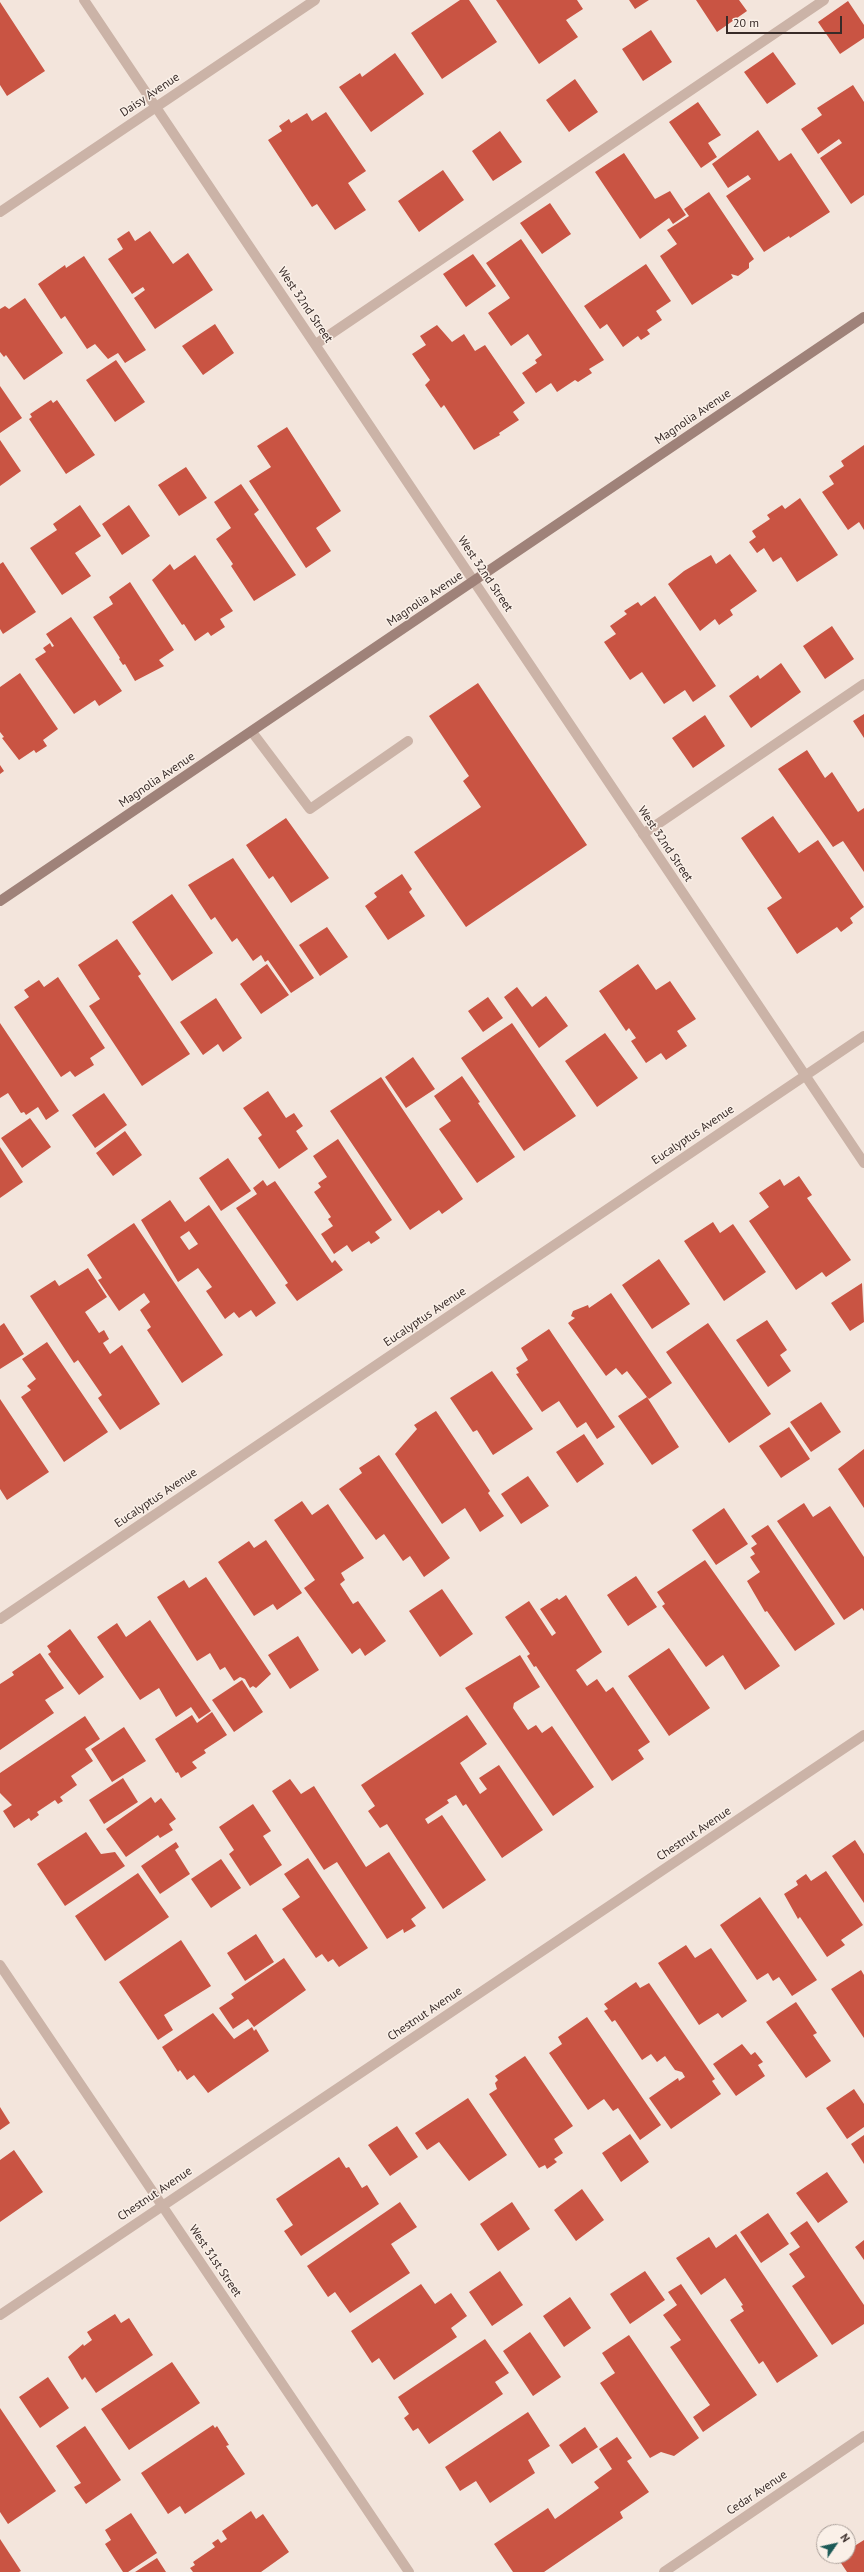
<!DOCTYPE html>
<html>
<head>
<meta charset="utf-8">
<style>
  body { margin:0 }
  #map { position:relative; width:864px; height:2572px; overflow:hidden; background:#f3e5dc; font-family:"PT Sans",sans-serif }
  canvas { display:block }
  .north { position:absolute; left:816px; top:2524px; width:40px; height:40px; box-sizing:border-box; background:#faf0e8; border:1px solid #aca19b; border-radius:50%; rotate:56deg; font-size:11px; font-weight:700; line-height:16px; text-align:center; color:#382b28 }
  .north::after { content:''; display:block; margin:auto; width:14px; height:18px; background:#1c5a57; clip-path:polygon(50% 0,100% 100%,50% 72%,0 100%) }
  .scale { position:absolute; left:726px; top:16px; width:116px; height:18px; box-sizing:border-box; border:2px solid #382b28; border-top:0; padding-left:5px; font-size:12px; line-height:14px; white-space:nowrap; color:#382b28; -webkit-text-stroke:3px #faf0e8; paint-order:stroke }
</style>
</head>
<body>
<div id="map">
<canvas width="864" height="2572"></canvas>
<div class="north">N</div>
<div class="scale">20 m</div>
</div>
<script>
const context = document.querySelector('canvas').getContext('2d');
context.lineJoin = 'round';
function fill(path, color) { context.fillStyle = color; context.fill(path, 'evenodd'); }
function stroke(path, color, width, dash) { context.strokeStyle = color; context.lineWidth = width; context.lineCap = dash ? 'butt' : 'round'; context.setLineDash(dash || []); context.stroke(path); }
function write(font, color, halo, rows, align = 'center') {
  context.font = font + ' "PT Sans",sans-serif'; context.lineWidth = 3; context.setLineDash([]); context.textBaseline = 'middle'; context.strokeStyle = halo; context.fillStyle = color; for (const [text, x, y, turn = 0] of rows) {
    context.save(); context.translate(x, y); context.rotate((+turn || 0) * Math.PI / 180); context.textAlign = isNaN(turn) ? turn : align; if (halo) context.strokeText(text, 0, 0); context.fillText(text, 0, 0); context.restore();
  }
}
fill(new Path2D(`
  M460 0H469L497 42 442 79 411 33Z
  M496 0H577L583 9 566 20 578 37 539 64Z
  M629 0H649L635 9Z
  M696 0H739L747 11 717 32Z
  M848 1 864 25V38L840 54 818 22Z
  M0 2 45 71 7 96 0 85Z
  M651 30 672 62 643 81 622 49Z
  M773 52 796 84 767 104 744 72Z
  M395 53 424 94 371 132 339 87 360 73 362 77Z
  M575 79 598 112 569 132 546 100Z
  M853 85 864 102V195L851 204 820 158 842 143 839 139 818 154 801 129 822 115 817 108Z
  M698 102 721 135 708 143 717 157 701 168 669 122Z
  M326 112 366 171 348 183 366 210 335 230 317 204 312 207 268 140 282 131 279 126 289 119 291 123 307 113 312 121Z
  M758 130 779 161 791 153 830 212 790 238 789 236 764 252 726 196 751 179 748 175 728 188 712 164Z
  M500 131 522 162 493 181 472 151Z
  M624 153 655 199 670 191 686 215 673 224 669 218 640 239 595 172Z
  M443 170 464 200 419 232 398 201Z
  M709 192 754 259 749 263V268L738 276 731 274 733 278 692 305 660 256 677 244 667 230 689 216 684 209Z
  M550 203 571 234 542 254 520 223Z
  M129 231 135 241 150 231 173 264 188 253 213 290 155 329 134 298 145 290 143 287 132 294 108 259 123 249 117 239Z
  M521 239 604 360 589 369 592 373 578 382 575 380 557 392 551 383 536 393 522 373 537 363 535 360 542 355 528 334 511 346 488 313 510 298 486 263Z
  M473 254 496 286 466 307 443 274Z
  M84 256 146 350 125 363 118 353 108 359 95 344 87 349 65 316 61 319 38 284 65 265 66 268Z
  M646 264 671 301 656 311 662 320 647 330 650 334 641 340 638 336 623 347 607 324 600 329 584 306Z
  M25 298 63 353 24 380 6 355 4 357 0 352V309L5 306 9 309Z
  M215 324 234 353 203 375 182 346Z
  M437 325 452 342 464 334 475 351 485 345 525 403 513 412 519 420 499 433 500 435 474 450 444 405 441 408 425 385 430 380 412 354 426 345 420 336Z
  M116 360 145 402 115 422 86 380Z
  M0 386 22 418 0 433Z
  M51 400 53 403 57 400 95 455 66 474 29 419 32 417 30 414Z
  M287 427 341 511 316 528 331 551 306 568 249 481 271 467 257 446Z
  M0 440 21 471 0 486Z
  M864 445V530L859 522 848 530 822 492 834 484 829 476 844 466 841 461Z
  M186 467 207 498 179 516 158 485Z
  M241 484 259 510 254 514 296 575 254 601 231 566 233 564 216 539 231 528 214 502Z
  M800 498 838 555 797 582 781 557 773 562 764 548 757 553 749 542 756 537 752 531 770 519 767 515 782 505 785 509Z
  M80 505 101 536 75 553 91 576 62 595 30 548 57 530 53 524Z
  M129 505 150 536 122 555 102 524Z
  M730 554 757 591 730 610 733 615 719 625 715 619 700 631 668 584 684 571 711 555 716 564Z
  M195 555 233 611 220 619 225 627 211 636 208 632 195 641 184 624 182 625 152 580 170 564 174 570Z
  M3 562 36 612 3 634 0 629V564Z
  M130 582 174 650 159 660 164 666 135 681 125 664 123 665 119 659 120 658 93 617 113 604 109 597Z
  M655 596 716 686 693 702 685 690 664 704 642 672 630 680 604 642 616 634 610 626 627 614 624 611 638 602 641 606Z
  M71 617 122 691 99 706 95 700 74 714 35 659 46 652 43 648 50 643 52 647 54 646 46 634Z
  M832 626 854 659 825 679 803 646Z
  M781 663 801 692 751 728 729 696 758 675 760 679Z
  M20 673 58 729 43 740 47 746 36 753 34 750 19 760 2 738 4 737 0 732V687Z
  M478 683 587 845 466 927 414 852 481 807 463 781 469 776 429 716Z
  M864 714V738L853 721Z
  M705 715 725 746 693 768 672 738Z
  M807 750 825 778 832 772 858 812 864 808V872L843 841 833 847 778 769Z
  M0 765 4 771 0 774Z
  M773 816 799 853 818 840 864 907 850 918 853 923 841 932 837 927 797 954 767 908 782 898 741 838Z
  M286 818 329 878 291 903 273 876 269 879 246 845Z
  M233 858 314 978 291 993 268 960 265 962 261 955 253 961 237 938 232 942 215 917 211 920 188 885Z
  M402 874 412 889 409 892 425 916 388 940 365 906 377 897 374 893Z
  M172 894 213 953 172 981 132 922Z
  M327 927 348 957 320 976 299 945Z
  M117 939 141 974 138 976 190 1054 142 1086 89 1006 100 999 78 965Z
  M267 964 289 995 261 1014 240 984Z
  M638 964 656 990 670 981 696 1019 677 1031 687 1046 666 1060 661 1053 646 1063 631 1041 636 1038 629 1028 626 1031 599 991Z
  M58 977 105 1048 90 1058 94 1065 75 1077 70 1071 61 1077 14 1007 29 997 24 990 39 980 44 987Z
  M517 987 532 1007 546 996 568 1026 539 1048 504 997Z
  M488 997 503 1018 483 1032 468 1011Z
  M216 998 242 1038 223 1052 218 1044 203 1055 180 1022Z
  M0 1023 59 1111 46 1120 38 1107 26 1115 24 1112 21 1113 8 1093 0 1098Z
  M512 1023 576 1116 524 1151 461 1058Z
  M605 1033 638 1078 597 1107 565 1061Z
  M413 1057 435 1089 406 1108 385 1077Z
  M462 1076 480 1102 478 1103 515 1157 477 1183 439 1129 451 1121 434 1096Z
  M381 1077 463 1199 442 1214 439 1210 410 1230 330 1111Z
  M268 1091 286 1118 294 1113 303 1126 296 1131 308 1149 279 1169 258 1138 262 1135 243 1108Z
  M104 1093 127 1125 95 1148 72 1115Z
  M30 1118 51 1147 22 1168 1 1138Z
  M125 1131 142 1155 113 1176 96 1153Z
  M338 1139 392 1220 375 1232 380 1238 371 1244 369 1241 352 1252 347 1245 334 1254 321 1234 333 1226 328 1219 331 1217 314 1192 321 1187 318 1183 327 1177 313 1156Z
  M0 1147 23 1182 0 1198Z
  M228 1158 251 1191 221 1211 199 1178Z
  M799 1176 812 1195 807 1198 851 1260 826 1277 822 1272 796 1290 749 1221 769 1207 759 1193 780 1179 784 1186Z
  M263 1180 267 1186 275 1181 332 1263 335 1260 343 1270 297 1301 285 1285 288 1283 236 1208 257 1194 253 1188Z
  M170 1200 185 1222 209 1205 276 1303 256 1317 251 1310 239 1318 234 1312 225 1319 206 1291 212 1287 198 1268 178 1282 141 1220ZM189 1231 198 1244 189 1250 180 1237Z
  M713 1222 720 1233 733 1224 766 1272 724 1301 684 1241Z
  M134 1223 223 1355 182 1383 147 1330 151 1327 140 1310 150 1302 144 1293 119 1311 98 1280 102 1278 87 1255Z
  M659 1259 690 1304 652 1329 622 1285Z
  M88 1268 107 1297 85 1312 99 1333 104 1330 109 1339 103 1343 110 1354 122 1345 160 1404 120 1430 98 1398 102 1395 78 1360 74 1363 30 1296 55 1280 59 1286Z
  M862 1283 864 1322 850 1331 831 1303Z
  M611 1293 672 1383 649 1399 647 1397 679 1447 652 1465 618 1416 647 1397 627 1371 622 1375 616 1368 606 1376 568 1323 575 1318 571 1316 573 1311 588 1305 589 1308Z
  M767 1320 787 1350 780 1355 791 1371 768 1387 736 1340Z
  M4 1323 24 1354 0 1369V1326Z
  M708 1323 771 1414 729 1443 666 1352Z
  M549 1329 615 1427 597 1439 586 1422 577 1428 559 1401 542 1412 516 1374 519 1373 516 1368 528 1360 521 1348Z
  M47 1342 108 1432 64 1462 21 1397 31 1390 27 1386 36 1379 22 1359Z
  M492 1371 533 1429 493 1455 477 1430 473 1432 450 1398Z
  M0 1399 49 1472 7 1500 0 1489Z
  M821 1402 841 1432 811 1452 790 1422Z
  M436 1411 490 1491 488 1493 504 1516 480 1532 465 1508 442 1524 395 1454 417 1429 414 1425Z
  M789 1427 810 1459 781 1478 759 1446Z
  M584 1434 604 1464 577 1483 556 1452Z
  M864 1449V1508L838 1469Z
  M379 1455 450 1558 424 1577 410 1556 403 1561 384 1534 376 1540 339 1489 362 1473 359 1468Z
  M528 1476 549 1506 521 1524 501 1494Z
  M302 1501 312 1515 328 1504 364 1558 341 1573 345 1580 340 1584 353 1604 358 1601 386 1641 365 1656 360 1648 352 1654 304 1588 315 1580 274 1520Z
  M804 1503 813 1517 830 1506 864 1557V1611L862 1608 844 1620 777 1521Z
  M724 1508 748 1544 716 1565 692 1530Z
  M768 1525 835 1624 795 1651 767 1611 765 1612 747 1581 760 1572 750 1557 755 1554 751 1548 757 1544 751 1536Z
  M266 1540 302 1593 277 1610 273 1604 254 1616 218 1562 249 1541 254 1548Z
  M705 1560 780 1666 745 1690 723 1655 706 1667 662 1606 665 1604 657 1592Z
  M636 1576 657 1607 628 1626 607 1595Z
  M206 1577 271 1674 256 1688 253 1686 250 1688 245 1679 240 1677 234 1681 225 1667 220 1670 210 1653 197 1661 157 1597 184 1580 189 1588Z
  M442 1589 473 1634 440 1657 409 1611Z
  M566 1595 602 1652 576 1670 587 1686 597 1679 606 1692 613 1687 650 1742 638 1750 644 1759 612 1781 536 1666 534 1667 527 1656 530 1654 505 1617 529 1601 552 1636 556 1633 540 1609 557 1598 559 1600Z
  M150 1620 211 1711 199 1719 191 1707 176 1717 159 1688 140 1700 97 1637 117 1623 126 1637Z
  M70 1629 104 1677 79 1695 48 1654 51 1652 47 1646Z
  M298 1636 319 1670 290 1689 268 1655Z
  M669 1648 710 1708 669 1736 628 1676Z
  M40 1653 64 1688 45 1700 54 1713 0 1750V1684L14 1675 12 1672Z
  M520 1655 540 1687 514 1703 513 1708 528 1730 536 1725 542 1733 552 1726 594 1787 553 1816 465 1688Z
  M242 1680 263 1712 234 1732 212 1700Z
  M212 1712 227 1735 204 1750 206 1753 192 1762 197 1768 181 1778 178 1772 176 1773 155 1739 192 1715 197 1723Z
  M467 1715 487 1744 460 1763 480 1794 487 1789 479 1778 499 1765 543 1830 502 1858 466 1804 463 1806 456 1795 447 1800 449 1803 425 1819 428 1824 442 1815 486 1880 443 1909 387 1824 380 1828 368 1811 375 1806 361 1785Z
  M85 1716 100 1739 85 1749 93 1761 71 1776 77 1785 60 1797 63 1801 58 1804 55 1800 37 1812 39 1815 31 1821 29 1818 14 1828 3 1811 12 1805 0 1793V1773Z
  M124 1727 146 1761 112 1782 91 1749Z
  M123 1778 138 1802 104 1824 89 1800Z
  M290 1779 301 1794 314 1786 366 1867 389 1852 426 1908 411 1919 416 1926 404 1933 403 1929 387 1939 337 1862 324 1870 272 1791Z
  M151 1797 155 1803 161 1798 176 1819 169 1824 173 1830 160 1838 158 1835 126 1857 106 1829Z
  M253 1804 271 1831 263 1836 282 1865 250 1886 229 1854 234 1850 219 1827Z
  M86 1832 101 1854 115 1852 125 1866 65 1906 37 1864Z
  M855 1840 864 1854V1903L832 1856Z
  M176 1842 179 1847 175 1850 190 1874 160 1894 141 1866Z
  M308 1858 368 1948 339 1967 333 1959 328 1962 322 1954 316 1958 282 1909 300 1897 284 1874Z
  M221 1859 241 1888 211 1908 191 1879Z
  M826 1871 863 1925 841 1940 845 1945 827 1957 800 1917 798 1919 784 1894 798 1885 796 1881 806 1874 811 1881Z
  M138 1873 169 1917 105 1961 75 1916Z
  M760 1897 817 1980 792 1996 779 1977 773 1981 768 1973 757 1980 720 1925Z
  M256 1934 274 1962 245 1981 227 1953Z
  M181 1940 211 1986 164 2015 173 2030 158 2040 119 1982Z
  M686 1945 695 1958 711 1948 747 2001 722 2018 718 2013 699 2025 658 1963Z
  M284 1958 306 1990 254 2027 248 2019 233 2029 219 2008 234 1998 231 1994Z
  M861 1970 864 1975V2038L831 1989Z
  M636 1982 640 1988 649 1983 715 2079 712 2081 721 2094 671 2129 649 2098 678 2078 679 2081 685 2077 682 2072 675 2070 665 2056 657 2062 651 2054 642 2060 615 2020 612 2022 604 2011 608 2009 604 2004Z
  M796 2002 817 2033 813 2035 831 2061 806 2078 766 2022Z
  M213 2013 234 2039 252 2027 254 2031 256 2029 269 2051 208 2093 194 2075 187 2080 180 2070 178 2072 162 2047Z
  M587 2017 661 2125 640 2140 618 2108 613 2111 604 2099 588 2110 549 2053 562 2044 558 2037Z
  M742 2044 751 2055 755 2052 763 2062 758 2065 765 2076 736 2096 713 2064Z
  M525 2056 573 2126 554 2139 563 2153 554 2159 557 2162 547 2169 545 2165 539 2168 489 2094 497 2089 495 2083 498 2080 495 2076Z
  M854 2089 864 2104V2127L847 2139 826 2108Z
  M468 2098 507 2155 469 2181 439 2142 427 2150 415 2133Z
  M0 2107 10 2123 0 2130Z
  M397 2126 418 2157 390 2176 368 2145Z
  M630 2134 649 2162 621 2182 602 2153Z
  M864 2135V2164L851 2144Z
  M14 2150 43 2192 0 2222V2160Z
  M339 2157 346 2168 349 2167 362 2188 367 2185 379 2204 301 2256 284 2231 293 2225 276 2199Z
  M827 2172 848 2202 818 2223 796 2193Z
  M582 2189 604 2220 576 2241 554 2210Z
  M400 2202 417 2227 391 2244 410 2273 350 2313 335 2292 328 2297 307 2266Z
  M512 2202 530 2229 498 2251 480 2224Z
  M768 2213 789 2244 761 2263 740 2232Z
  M807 2221 864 2305V2324L832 2345 792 2286 805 2277 789 2254 800 2247 790 2233Z
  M736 2234 818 2356 777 2383 763 2361 759 2364 730 2320 744 2311 741 2306 743 2305 725 2278 701 2295 676 2258 709 2237 716 2248Z
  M864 2240V2260L855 2247Z
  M500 2271 523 2305 492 2326 469 2292Z
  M645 2271 665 2300 630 2324 610 2294Z
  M421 2284 435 2304 451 2293 467 2316 451 2328 457 2337 394 2380 379 2358 372 2363 351 2331Z
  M681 2284 757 2395 703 2432 693 2417 710 2405 670 2347 681 2340 663 2315 677 2305 668 2292Z
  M570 2297 591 2328 564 2347 543 2316Z
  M115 2314 121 2323 129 2318 153 2355 96 2393 85 2377 82 2380 68 2357 83 2344 84 2346 92 2340 87 2332Z
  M530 2332 561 2377 533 2396 503 2351Z
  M629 2335 699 2438 674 2456 661 2452 650 2458 600 2383 615 2373 602 2353Z
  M485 2339 509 2373 495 2382 503 2394 429 2444 418 2428 413 2431 404 2418 409 2414 398 2397Z
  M172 2362 200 2403 129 2450 101 2409Z
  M48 2377 69 2408 40 2428 19 2397Z
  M0 2408 56 2491 8 2524 0 2512Z
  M528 2412 550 2446 528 2460 535 2473 490 2503 476 2481 460 2491 445 2467Z
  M213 2425 215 2428 217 2426 229 2445 226 2446 245 2474 185 2514 180 2506 168 2514 141 2473Z
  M85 2426 121 2480 86 2504 74 2487 81 2483 56 2446Z
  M585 2427 598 2447 572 2464 559 2445Z
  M617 2437 632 2458 627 2461 649 2492 620 2512 623 2518 544 2572H513L494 2544 548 2508 555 2519 599 2488 594 2482 612 2469 599 2449Z
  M251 2511 256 2519 263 2514 289 2552 261 2572H193L190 2568 195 2565 193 2562 215 2547 212 2543 218 2539 221 2543 227 2539 222 2531Z
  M131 2513 157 2553 128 2572H123L105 2544 111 2540 105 2530Z
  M0 2539 21 2571 19 2572H0Z
  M864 2540V2572H847L837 2557 848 2556V2550Z
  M157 2558 166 2572H135Z`), '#c95443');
stroke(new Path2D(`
  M316 344 824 0
  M252 732 310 809 408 741
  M643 834 864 684`), '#cbb3a7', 10);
stroke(new Path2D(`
  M84 0 864 1163
  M0 212 315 0
  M0 1619 864 1036
  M0 1965 409 2572
  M0 2315 864 1735
  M664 2572 864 2436`), '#cbb3a7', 10);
stroke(new Path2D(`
  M0 901 864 317`), '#9f8279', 10);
write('12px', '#382b28', '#faf0e8', [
  ["Daisy Avenue",150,95,-34],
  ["West 32nd Street",305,305,56],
  ["Magnolia Avenue",693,417,-34],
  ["West 32nd Street",485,574,56],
  ["Magnolia Avenue",425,599,-34],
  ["Magnolia Avenue",157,780,-34],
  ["West 32nd Street",665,844,56],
  ["Eucalyptus Avenue",693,1135,-34],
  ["Eucalyptus Avenue",425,1317,-34],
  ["Eucalyptus Avenue",156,1498,-34],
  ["Chestnut Avenue",694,1834,-34],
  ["Chestnut Avenue",425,2014,-34],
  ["Chestnut Avenue",155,2194,-34],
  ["West 31st Street",215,2261,56],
  ["Cedar Avenue",757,2493,-34]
]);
</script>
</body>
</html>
